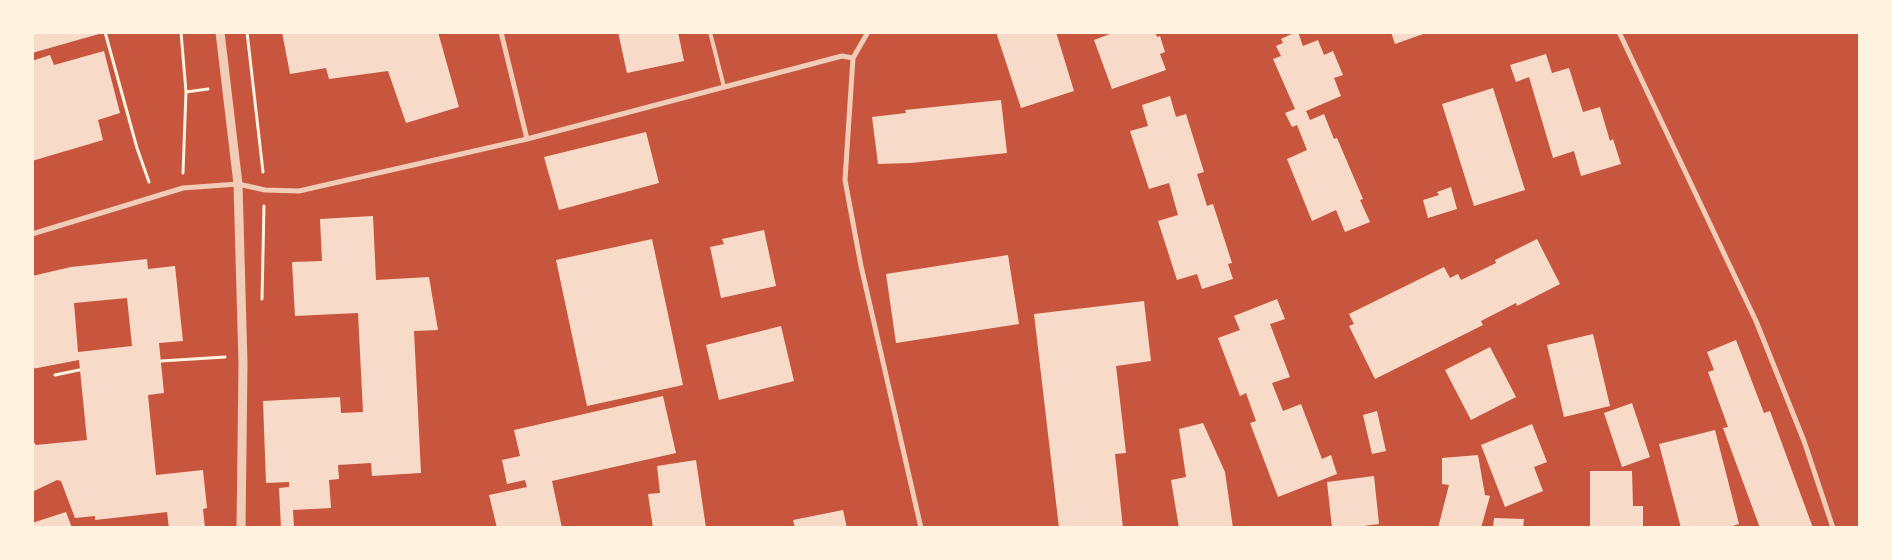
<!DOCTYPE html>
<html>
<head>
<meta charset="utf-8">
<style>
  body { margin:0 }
  #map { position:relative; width:1892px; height:560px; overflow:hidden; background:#c8553d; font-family:"Source Sans 3",sans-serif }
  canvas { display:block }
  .frame { position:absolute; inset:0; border:34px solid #fff3e0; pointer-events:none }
</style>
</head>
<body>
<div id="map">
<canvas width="1892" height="560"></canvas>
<div class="frame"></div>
</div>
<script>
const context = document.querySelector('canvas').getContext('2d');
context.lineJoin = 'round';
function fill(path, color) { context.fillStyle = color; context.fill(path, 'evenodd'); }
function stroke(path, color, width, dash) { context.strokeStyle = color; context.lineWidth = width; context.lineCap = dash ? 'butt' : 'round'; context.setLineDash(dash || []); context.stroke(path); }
fill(new Path2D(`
  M32 32H98L99 34 32 53Z
  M282 32H438L459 107 406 123 388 71 329 79 326 68 290 74Z
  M618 32H678L684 61 627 73Z
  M996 32H1056L1074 91 1021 108Z
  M1115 32H1155L1157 37 1160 36 1165 52 1160 54 1166 70 1112 89 1094 40Z
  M1296 32H1298L1303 46 1318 40 1324 55 1333 51 1343 75 1334 78 1341 96 1306 111 1310 120 1324 114 1334 139 1337 138 1363 199 1360 200 1370 222 1345 232 1336 210 1312 221 1287 159 1307 150 1297 125 1292 127 1285 113 1295 109 1273 59 1281 56 1276 46 1283 43 1281 39Z
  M1391 32H1426V33L1395 44Z
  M104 51 120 113 98 120 103 140 32 161V61L50 55 54 65Z
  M1546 54 1552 73 1569 68 1583 112 1600 107 1610 141 1613 139 1621 164 1581 176 1574 151 1553 158 1529 77 1516 82 1510 65Z
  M1493 88 1525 190 1474 206 1442 104Z
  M1170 96 1176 117 1186 114 1204 172 1197 174 1207 206 1213 204 1232 263 1228 264 1233 279 1202 289 1197 274 1177 280 1158 221 1178 215 1169 183 1149 189 1130 131 1148 126 1142 105Z
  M1001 100 1007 153 911 163 878 164 872 117 906 113 905 110Z
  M646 132 659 183 559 210 544 157Z
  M1451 187 1457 209 1428 218 1423 200 1439 195 1437 192Z
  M373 216 376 280 429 277 438 330 414 331 421 473 372 476 371 463 338 465 339 479 329 480 331 508 293 510 294 528H281L279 488 289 487V482L266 483 263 401 340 397 341 413 363 412 358 313 295 316 292 262 322 261 320 219Z
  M764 230 776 286 721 298 710 247 724 244 722 239Z
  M652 239 683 385 587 406 556 260Z
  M1537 239 1560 284 1517 306 1516 303 1481 321 1483 325 1375 379 1349 326 1354 324 1349 314 1444 267 1450 278 1458 274 1461 280 1496 263 1495 260Z
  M1008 255 1019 324 896 343 886 274Z
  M147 259 148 269 175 266 183 341 159 343 164 393 148 395 156 475 203 470 207 508 203 509 205 528H169L167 512 95 520V516L75 518 61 481 57 480 32 492V440L36 445 87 440 79 360 32 369V276L71 267ZM127 298 132 346 78 352 74 303Z
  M1277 299 1285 319 1270 324 1290 377 1272 383 1283 411 1301 404 1322 459 1331 455 1337 474 1278 497 1250 423 1256 421 1246 393 1240 396 1218 338 1240 330 1234 316Z
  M1144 301 1151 361 1116 366 1126 453 1115 454 1123 528H1059L1034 314Z
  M781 326 794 381 719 400 706 345Z
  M1593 334 1610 406 1564 417 1547 345Z
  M1736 340 1764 413 1770 411 1813 528H1760L1723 428 1728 427 1708 372 1714 370 1707 352Z
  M1490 347 1516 397 1471 420 1445 370Z
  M663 396 676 453 552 481 562 528H497L489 495 527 487 525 480 507 484 502 460 520 456 514 430Z
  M1632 403 1650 457 1622 467 1604 413Z
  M1377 411 1386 451 1372 454 1363 415Z
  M1203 423 1225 472 1233 528H1179L1171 480 1186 477 1179 429Z
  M1532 424 1547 462 1534 467 1543 491 1505 507 1481 445Z
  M1715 430 1739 524 1726 528H1681L1659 444Z
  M1478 455 1485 495 1490 496 1481 528H1438L1449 485 1442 484V458Z
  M696 460 706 528H653L648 494 660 493 657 466Z
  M1590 471H1632L1633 506H1643V528H1590Z
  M1374 476 1379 524 1348 528H1332L1327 482Z
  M843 510 847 528H795L793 520Z
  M66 512 72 528H32V523Z
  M1494 518 1524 519 1523 528H1493Z`), '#f7dbc8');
stroke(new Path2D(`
  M105 32 137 148 149 182
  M181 32 186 92 183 173
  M247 32 263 172
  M186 92 208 89
  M262 299 264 206
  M161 361 225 357
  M55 375 79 370`), '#fff3e0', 3);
stroke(new Path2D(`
  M710 32 724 87`), '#f1ccb7', 4);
stroke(new Path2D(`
  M501 32 527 139
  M1619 32 1756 321 1804 441 1833 528
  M853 58 845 180 861 266 921 528
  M32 234 183 188 238 184 265 190 299 191 527 139 842 56 853 58 868 32`), '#f1ccb7', 5);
stroke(new Path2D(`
  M220 32 238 184 243 364 241 528`), '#f1ccb7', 9);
</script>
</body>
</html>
